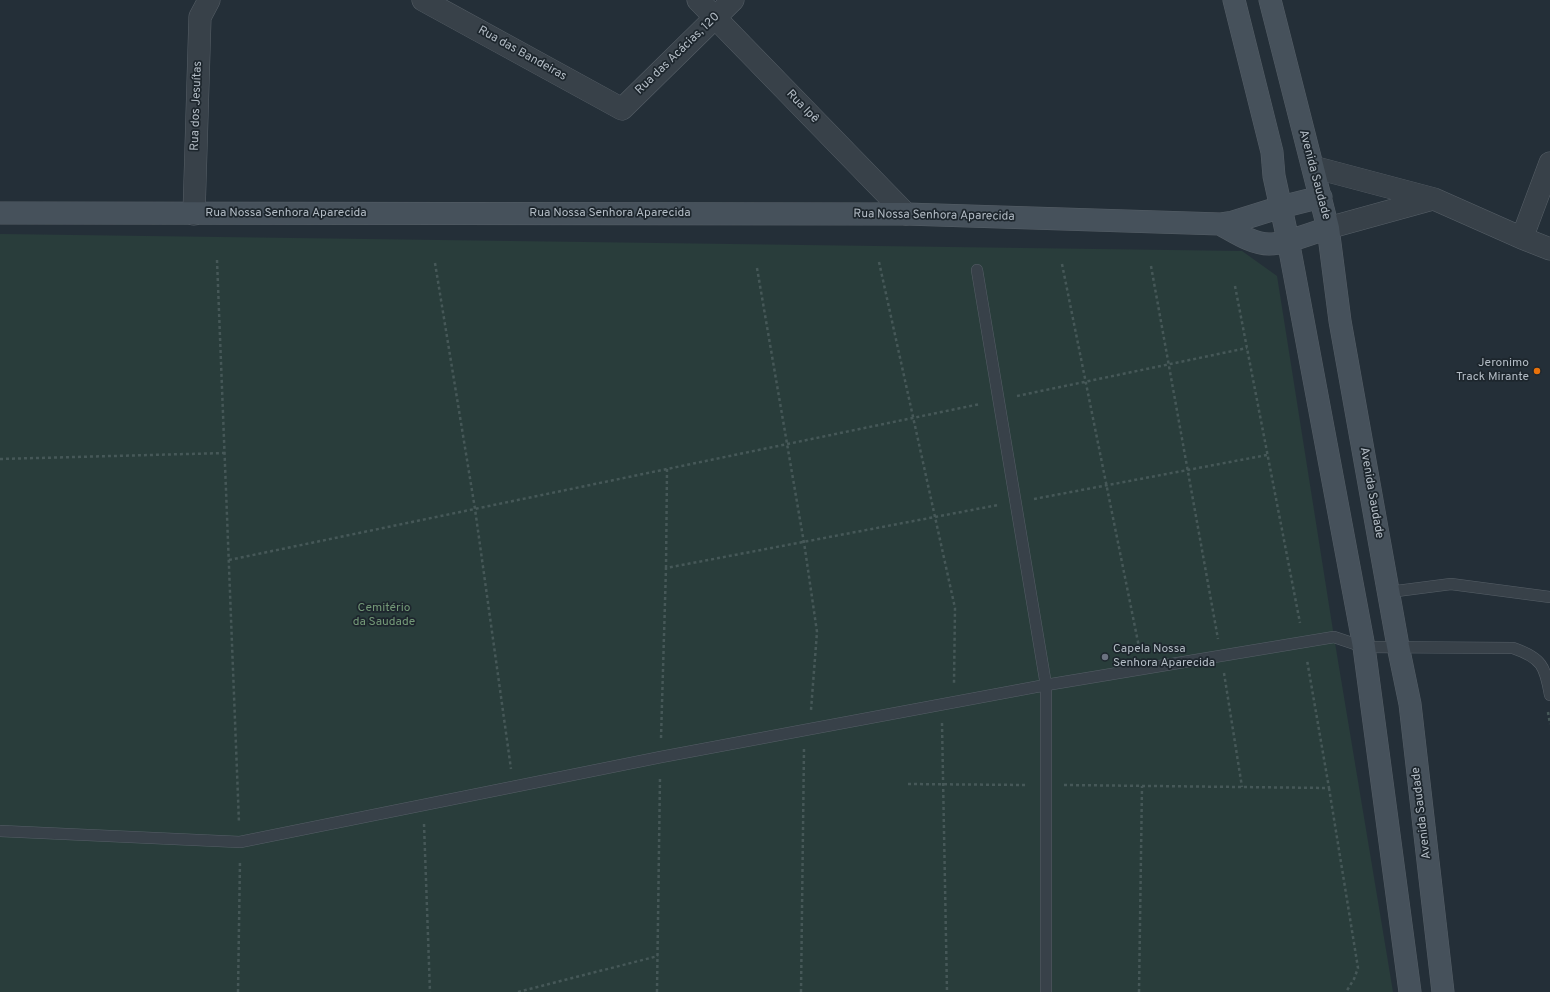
<!DOCTYPE html>
<html>
<head>
<meta charset="utf-8">
<style>
  body { margin:0 }
  canvas { display:block; background:#242f38 }
</style>
</head>
<body>
<canvas width="1550" height="992"></canvas>
<script>
const context = document.querySelector('canvas').getContext('2d');
context.lineJoin = 'round';
function fill(path, color) { context.fillStyle = color; context.fill(path, 'evenodd'); }
function stroke(path, color, width, dash) { context.strokeStyle = color; context.lineWidth = width; context.lineCap = dash ? 'butt' : 'round'; context.setLineDash(dash || []); context.stroke(path); }
function write(font, color, halo, rows, align = 'center') {
  context.font = font + ' Overpass,sans-serif'; context.lineWidth = 3.5; context.setLineDash([]); context.textBaseline = 'middle'; context.strokeStyle = halo; context.fillStyle = color; for (const [text, x, y, turn = 0] of rows) {
    context.save(); context.translate(x, y); context.rotate((+turn || 0) * Math.PI / 180); context.textAlign = isNaN(turn) ? turn : align; if (halo) context.strokeText(text, 0, 0); context.fillText(text, 0, 0); context.restore();
  }
}
fill(new Path2D(`
  M0 234 1242 251 1277 276 1334 637 1393 992H0Z`), '#293d3b');
const lane = new Path2D(`
  M977 270 1046 685V992
  M1389 592 1451 584 1550 597
  M0 831 240 842 661 757 805 730 1046 685 1334 637 1364 647 1513 648C1542 658 1545 666 1550 695`);
const street = new Path2D(`
  M423 0 622 109 733 0
  M698 0 906 214
  M1313 167 1434 199 1522 238 1550 249
  M194 214 200 17 209 0
  M1328 228 1433 199
  M1522 238 1550 163`);
const secondary = new Path2D(`
  M1234 0 1272 152 1274 176 1288 240 1364 647 1410 992
  M1270 0 1328 228 1340 321 1398 646 1410 704 1443 992
  M0 213 906 214 1220 224 1233 222 1281 207 1321 197
  M1220 224C1235 232 1252 244 1269 244 1285 244 1312 233 1328 228`);
stroke(lane, '#565f67', 12);
stroke(street, '#565f67', 23);
stroke(secondary, '#565f67', 23);
stroke(new Path2D(`
  M217 260 239 823
  M879 262 955 608 954 683
  M435 263 475 509 511 769
  M1062 264 1140 652
  M1151 266 1218 639
  M757 268 805 549 817 632 811 710
  M1235 286 1300 623
  M1017 396 1247 348
  M0 459 225 453
  M1034 499 1267 455
  M229 560 980 404
  M666 568 667 469
  M1224 673 1242 787
  M1548 712 1550 724
  M942 723 947 992
  M661 738 666 568 998 505
  M908 784 1027 785
  M1064 785 1329 788 1307 660
  M1329 788 1358 968 1354 979 1346 992
  M424 824 430 992
  M238 992 240 860
  M518 992 658 956
  M657 992 660 777
  M801 992 804 749
  M1139 992 1142 786`), '#465858', 2.5, [3, 3]);
stroke(lane, '#384149', 11);
stroke(street, '#384149', 22);
stroke(secondary, '#46515b', 22);
for (const [x, y, r, color] of [
  [1537,371,4,"#e8710a"],
  [1105,657,4,"#6b7280"]
]) { const dot = new Path2D(); dot.arc(x, y, r, 0, 2 * Math.PI); context.fillStyle = color; context.fill(dot); stroke(dot, '#1d262d', 1.5); }
write('12px', '#b3bcc5', '#1d262d', [
  ["Rua das Bandeiras",522,54,29],
  ["Rua das Acácias, 120",678,54,-44],
  ["Rua dos Jesuítas",197,106,-88],
  ["Rua Ipê",802,107,46],
  ["Avenida Saudade",1314,175,75],
  ["Rua Nossa Senhora Aparecida",286,214],
  ["Rua Nossa Senhora Aparecida",610,214],
  ["Rua Nossa Senhora Aparecida",934,216,1],
  ["Avenida Saudade",1371,493,80],
  ["Avenida Saudade",1422,813,-97]
]);
write('12px', '#b3bcc5', '#1d262d', [
  ["Jeronimo",1529,364],
  ["Track Mirante",1529,378],
  ["Capela Nossa",1113,650,"left"],
  ["Senhora Aparecida",1113,664,"left"]
], 'right');
write('12px', '#739877', '#1d262d', [
  ["Cemitério",384,609],
  ["da Saudade",384,623]
]);
</script>
</body>
</html>
